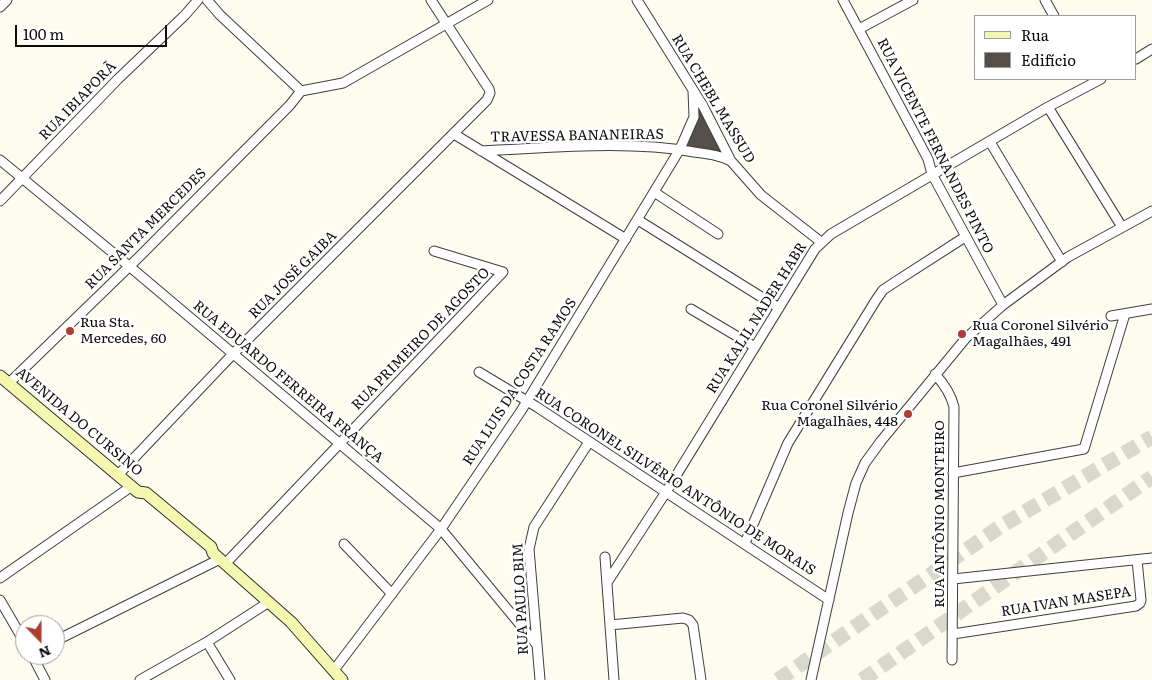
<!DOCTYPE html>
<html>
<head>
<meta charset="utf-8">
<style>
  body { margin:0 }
  #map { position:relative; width:1152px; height:680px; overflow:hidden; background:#fdfcee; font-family:Literata,serif }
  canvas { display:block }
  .legend { position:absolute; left:974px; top:15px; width:162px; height:65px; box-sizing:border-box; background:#fff; border:1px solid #9e9e9e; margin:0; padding:6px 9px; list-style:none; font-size:15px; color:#0c0c0c }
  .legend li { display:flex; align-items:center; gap:10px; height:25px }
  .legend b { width:25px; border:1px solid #9e9e9e }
  .north { position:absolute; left:15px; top:615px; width:50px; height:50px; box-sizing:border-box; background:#fff; border:1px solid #9e9e9e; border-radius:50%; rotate:158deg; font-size:14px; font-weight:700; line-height:20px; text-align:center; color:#0c0c0c }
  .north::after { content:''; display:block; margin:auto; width:18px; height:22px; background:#ac3d35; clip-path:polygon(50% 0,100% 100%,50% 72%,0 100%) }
  .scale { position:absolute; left:15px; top:25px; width:152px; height:22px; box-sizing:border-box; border:2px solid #0c0c0c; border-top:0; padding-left:6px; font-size:15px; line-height:18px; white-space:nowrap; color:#0c0c0c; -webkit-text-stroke:4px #fff; paint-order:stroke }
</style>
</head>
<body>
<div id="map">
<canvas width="1152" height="680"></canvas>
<ul class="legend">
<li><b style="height:6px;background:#f5f6b0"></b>Rua</li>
<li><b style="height:14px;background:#544f4a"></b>Edifício</li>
</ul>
<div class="north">N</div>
<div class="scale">100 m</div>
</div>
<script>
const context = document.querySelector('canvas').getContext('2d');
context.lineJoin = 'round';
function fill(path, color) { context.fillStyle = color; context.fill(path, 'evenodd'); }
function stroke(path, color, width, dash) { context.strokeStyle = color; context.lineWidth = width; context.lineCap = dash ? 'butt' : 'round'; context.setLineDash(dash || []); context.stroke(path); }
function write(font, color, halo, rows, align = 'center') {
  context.font = font + ' Literata,serif'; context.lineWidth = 5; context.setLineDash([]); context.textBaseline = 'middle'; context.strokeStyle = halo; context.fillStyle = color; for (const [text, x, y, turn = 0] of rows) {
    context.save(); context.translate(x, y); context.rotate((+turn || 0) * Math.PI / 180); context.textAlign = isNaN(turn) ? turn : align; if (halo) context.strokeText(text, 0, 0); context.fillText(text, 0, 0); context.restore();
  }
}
fill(new Path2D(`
  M695 96 731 161 680 149 688 135Z`), '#544f4a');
stroke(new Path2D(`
  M778 680 1001 526 1152 437
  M862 680 1152 477`), '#d9d8cc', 15, [15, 8]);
const street = new Path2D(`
  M207 0 220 15 301 91
  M637 0 703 106 731 161 761 195 821 242
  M843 0 928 159 932 174 1003 305
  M1045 0 1054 16
  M0 7 7 0
  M859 29 913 0
  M1136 59 1152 49
  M301 91 343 83 488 0
  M1048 107 1122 227
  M454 134 626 239
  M990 142 1062 262
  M481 151C552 148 624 140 694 152 708 154 719 155 731 161
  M0 160 129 266 441 529 537 645
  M654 192 718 234
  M0 201 118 79 185 15 198 0
  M638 220 779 308
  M691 309 755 347
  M1111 316 1152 309
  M479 372 537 407 829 600
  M935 374C944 384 951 394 954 407L952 660
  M8 384 139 257 290 105 301 91
  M953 473 1084 449 1125 314
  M118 475 233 354 487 100 490 93 489 89 431 0
  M745 543 788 443 876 300 883 290 895 282 965 237
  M344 544 392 594
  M605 557 614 680
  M225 564 503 272 434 251
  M0 578 132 486
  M953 579 1152 558
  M608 581 666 492 815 249 831 234 1048 107 1101 79
  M0 600 25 643
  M610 625 683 618 689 620 693 625 701 680
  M953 634 1136 606 1140 603 1141 600 1137 560
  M55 641 220 559
  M207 642 230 680
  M32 655 45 680
  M334 670 441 529 521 411 680 149 694 117 693 91
  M140 680 207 642 269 602
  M540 680 529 549 534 527 589 442
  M811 680 848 513 856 483 865 463 881 441 966 338 1003 305 1068 257 1152 211`);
const secondary = new Path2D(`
  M0 376 138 492 146 493 211 547 213 553 291 622 342 680`);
stroke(street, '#3f3f3f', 11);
stroke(secondary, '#2e2e2e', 13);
stroke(street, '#fff', 9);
stroke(secondary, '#f5f6b0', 11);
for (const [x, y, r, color] of [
  [70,331,5,"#ac3d35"],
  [962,334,5,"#ac3d35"],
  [908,414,5,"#ac3d35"]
]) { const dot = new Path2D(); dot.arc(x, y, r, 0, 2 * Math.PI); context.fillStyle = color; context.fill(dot); stroke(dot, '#fff', 2); }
write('14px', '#0c0c0c', '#fff', [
  ["RUA CHEBL MASSUD",713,99,59],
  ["RUA IBIAPORÃ",78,101,-46],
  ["TRAVESSA BANANEIRAS",577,136,-1],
  ["RUA VICENTE FERNANDES PINTO",935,146,63],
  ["RUA SANTA MERCEDES",146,229,-45],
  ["RUA JOSÉ GAIBA",293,275,-45],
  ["RUA KALIL NADER HABR",757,318,-58],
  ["RUA PRIMEIRO DE AGOSTO",421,339,-46],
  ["RUA EDUARDO FERREIRA FRANÇA",288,382,40],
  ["RUA LUIS DA COSTA RAMOS",520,382,-57],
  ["AVENIDA DO CURSINO",79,422,40],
  ["RUA CORONEL SILVÉRIO ANTÔNIO DE MORAIS",675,482,33],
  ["RUA ANTÔNIO MONTEIRO",940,514,-90],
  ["RUA PAULO BIM",521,599,-93],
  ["RUA IVAN MASEPA",1066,602,-9]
]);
write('14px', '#0c0c0c', '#fff', [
  ["Rua Sta.",80,323],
  ["Mercedes, 60",80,339],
  ["Rua Coronel Silvério",972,326],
  ["Magalhães, 491",972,342],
  ["Rua Coronel Silvério",898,406,"right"],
  ["Magalhães, 448",898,422,"right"]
], 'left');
</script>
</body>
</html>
